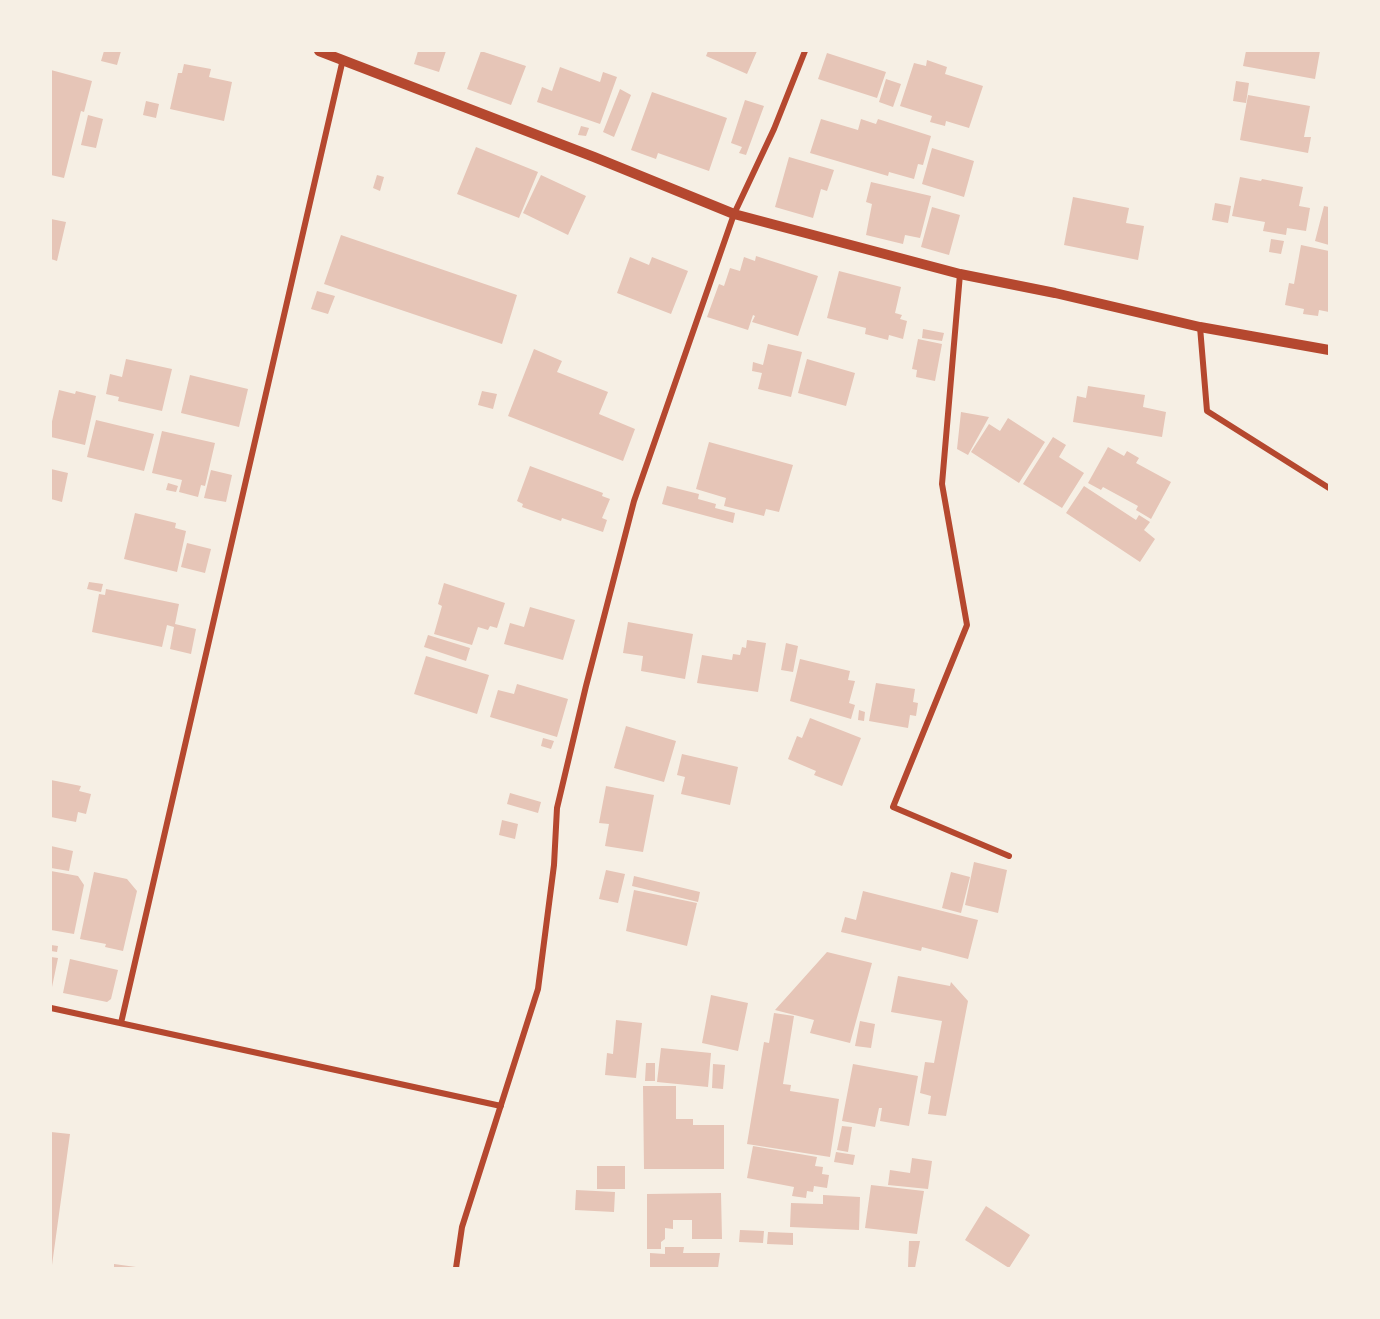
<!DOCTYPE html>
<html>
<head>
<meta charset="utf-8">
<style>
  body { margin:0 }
  #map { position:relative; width:1380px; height:1319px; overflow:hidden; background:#f6efe4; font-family:Raleway,sans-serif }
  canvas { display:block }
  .frame { position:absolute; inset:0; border:52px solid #f6efe4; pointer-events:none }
</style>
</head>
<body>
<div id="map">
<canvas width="1380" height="1319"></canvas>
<div class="frame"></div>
</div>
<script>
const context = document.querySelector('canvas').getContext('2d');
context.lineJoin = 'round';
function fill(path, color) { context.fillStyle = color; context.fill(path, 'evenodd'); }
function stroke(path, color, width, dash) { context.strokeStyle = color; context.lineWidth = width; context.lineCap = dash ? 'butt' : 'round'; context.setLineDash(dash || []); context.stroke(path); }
fill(new Path2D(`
  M104 51H121L117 65 101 61Z
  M418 51H446L439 72 414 64Z
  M481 51 526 66 511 105 467 89Z
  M708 51H757L747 74 706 56Z
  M1246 51H1320L1315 79 1243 66Z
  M827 53 886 72 877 98 818 79Z
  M927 60 947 67 945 74 983 86 969 128 946 121 945 126 930 122 932 116 900 106 914 63 926 66Z
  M184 64 211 69 209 77 232 82 224 121 170 109 178 73H182Z
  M560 67 600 82 603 72 617 77 600 124 537 102 542 87 552 91Z
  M51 70 92 81 84 112 81 111 64 178 51 175Z
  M886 79 901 84 893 107 879 102Z
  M1236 81 1249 83 1246 103 1233 101Z
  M620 89 631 95 614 137 603 132Z
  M652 92 727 118 709 171 658 153 656 159 631 150Z
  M1248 95 1310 106 1304 137H1311L1308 153 1240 140Z
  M745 100 764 106 746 155 739 153 742 147 731 143Z
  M146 101 159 104 156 118 143 115Z
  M88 115 103 119 96 148 81 145Z
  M821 119 858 130 861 119 876 124 878 119 931 136 923 165 918 164 914 179 889 172 888 176 810 153Z
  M581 126 589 128 586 136 578 135Z
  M476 147 538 172 519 218 457 194Z
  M932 148 974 161 964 197 922 184Z
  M789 157 834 170 827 191 821 189 813 218 775 207Z
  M377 175 384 177 380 191 373 188Z
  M541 175 586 196 568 235 523 213Z
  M1240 177 1261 181 1262 179 1303 187 1299 206 1310 208 1306 231 1287 228 1286 235 1263 231 1265 222 1232 216Z
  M871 182 931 196 920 238 905 235 903 244 866 235 872 204 866 202Z
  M1073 197 1129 208 1126 223 1144 226 1138 260 1064 245Z
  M1215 203 1231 206 1228 223 1212 220Z
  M1324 206 1329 207V245L1315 241Z
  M932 207 960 215 949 255 921 247Z
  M51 219 66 222 57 261 51 259Z
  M341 235 517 295 502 344 324 284Z
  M1271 239 1284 241 1281 254 1269 252Z
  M1301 245 1329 251V312L1319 310 1318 316 1303 314 1304 309 1285 305 1289 283 1294 284Z
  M756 256 818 276 798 336 752 322 755 316 753 315 748 330 707 317 719 284 724 286 730 268 740 271 744 257 755 261Z
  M630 257 649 265 652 257 688 271 671 314 617 293Z
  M839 271 901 287 895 313 902 315 900 319 907 321 903 339 889 335 888 340 865 334 866 328 827 318Z
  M317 291 335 296 328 314 311 309Z
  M923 329 944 333 942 341 922 338Z
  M918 339 942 344 935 381 916 377 917 370 912 369Z
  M768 344 802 352 791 397 758 389 762 373 752 371 753 362 763 365Z
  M534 349 562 361 557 372 608 392 599 414 635 429 623 461 508 416Z
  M126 359 172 369 162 411 118 401 119 397 106 394 110 374 122 377Z
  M807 359 855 373 846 406 798 393Z
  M190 375 248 389 239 427 181 413Z
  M1088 386 1145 395 1143 407 1166 412 1162 437 1073 422 1077 396 1086 398Z
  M59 390 75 394 76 391 96 396 85 445 51 437V426Z
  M482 391 497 394 493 409 478 405Z
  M961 412 989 417 968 455 957 449Z
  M1008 418 1045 442 1019 483 971 452 989 424 1000 431Z
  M96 420 154 434 144 471 87 457Z
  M162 431 215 443 205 486 201 485 198 497 179 492 182 480 152 473Z
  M1053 437 1066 445 1059 457 1084 473 1062 508 1023 484Z
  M709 442 793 465 779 512 766 509 764 516 724 506 726 498 696 489Z
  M1108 447 1124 456 1127 451 1139 458 1136 463 1171 482 1151 519 1136 510 1138 506 1103 487 1101 490 1088 483Z
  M530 466 603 493 602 496 610 499 602 518 607 520 603 532 562 518 561 521 522 507 523 504 517 501Z
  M51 469 68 473 62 502 51 499Z
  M211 470 232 475 226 502 204 498Z
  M168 483 178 486 176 492 166 490Z
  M667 486 699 494 698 499 716 504 715 508 735 513 733 523 662 504Z
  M1084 486 1136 520 1139 515 1150 522 1144 530 1155 539 1140 562 1066 513Z
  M135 513 176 523 175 528 186 531 177 572 124 559Z
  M187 543 211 549 205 573 181 567Z
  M89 582 103 584 101 592 87 589Z
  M444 583 505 603 497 628 490 626 488 630 478 627 472 645 434 634 442 606 438 604Z
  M106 589 179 604 175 624 196 629 191 654 170 649 174 627 167 625 162 647 92 632 99 594 105 595Z
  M530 607 575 620 563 660 504 644 510 623 524 627Z
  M628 622 693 634 685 679 641 671 643 656 623 653Z
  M428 635 470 648 466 661 424 647Z
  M747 640 766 643 758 692 697 683 702 655 732 660 733 654 740 655 742 647 746 648Z
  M786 643 798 646 793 672 781 670Z
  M426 656 489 675 477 714 414 694Z
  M800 659 850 671 848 680 855 681 849 703 855 705 851 719 790 701Z
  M876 683 915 689 913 702 918 703 916 716 910 715 908 728 869 721Z
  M517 684 568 699 557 737 490 717 498 690 514 694Z
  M859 710 865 712 864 721 858 720Z
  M810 718 861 738 842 786 814 775 816 771 788 759 797 736 802 738Z
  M626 726 676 741 664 782 614 768Z
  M543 738 554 741 551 749 541 746Z
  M682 754 738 767 730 805 681 794 685 777 677 775Z
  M51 780 81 786 79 791 91 794 86 814 78 812 76 822 51 817Z
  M606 786 654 795 643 852 605 846 609 824 599 823Z
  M510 793 541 802 538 813 507 804Z
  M502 820 518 824 515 839 499 835Z
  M51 846 73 851 69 871 51 868Z
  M974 862 1007 870 998 913 965 905Z
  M606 870 625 874 618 903 599 899Z
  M51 871 78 876 84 885 74 934 51 930Z
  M94 872 127 879 137 891 123 951 105 947 106 944 80 939Z
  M951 872 970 877 961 913 942 908Z
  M634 876 700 892 698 902 632 886Z
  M634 890 697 903 687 946 626 931Z
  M863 891 978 920 968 959 922 947 921 951 841 932 845 917 856 920Z
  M51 945 58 946 57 952 51 951Z
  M827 952 872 963 850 1043 810 1033 814 1020 775 1010Z
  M51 957 58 958 52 987H51Z
  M70 959 118 970 111 999 107 1002 63 993Z
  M898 976 950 986 951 982 968 1001 946 1116 928 1114 931 1096 920 1093 925 1062 934 1063 942 1021 891 1012Z
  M711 995 748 1003 738 1051 702 1043Z
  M774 1013 794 1016 783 1084 791 1085 790 1091 839 1099 830 1157 747 1144 764 1042 769 1043Z
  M616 1020 642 1023 636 1078 605 1075 607 1053 613 1054Z
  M860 1021 875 1024 871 1048 855 1046Z
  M661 1048 711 1053 708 1087 657 1082Z
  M646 1063H655V1081H645Z
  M713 1064 725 1065 723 1089 712 1088Z
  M853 1064 918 1076 909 1126 880 1121 882 1108H879L875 1127 842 1121Z
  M643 1086H676V1119H693V1125H724V1169H644Z
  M842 1126 852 1127 848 1152 837 1150Z
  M51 1132 70 1134 52 1265H51Z
  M753 1146 817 1157 815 1166 823 1167 822 1174 829 1175 827 1188 814 1186 813 1192 807 1191 806 1198 792 1196 794 1187 747 1178Z
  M836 1152 855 1155 853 1165 834 1162Z
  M912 1158 932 1161 928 1189 888 1185 890 1170 910 1173Z
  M597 1166H625V1189H597Z
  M871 1185 924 1191 917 1234 865 1228Z
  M576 1190 615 1192 614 1212 575 1210Z
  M721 1193 722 1239H692V1220H673V1229L665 1228V1239L661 1242V1249H647V1194Z
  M823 1195 860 1197 859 1230 790 1227 791 1203 823 1204Z
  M986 1206 1030 1235 1009 1268 965 1240Z
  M740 1230 764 1231 763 1243 739 1242Z
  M768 1232 793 1233V1245L767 1244Z
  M909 1241H920L915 1268H908Z
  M665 1247H684L683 1253H720L718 1268H650V1253L665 1254Z
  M114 1264 136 1267V1268H114Z`), '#e6c5b7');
stroke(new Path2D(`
  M960 274 942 484 967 625 893 807 1009 856
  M1200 327 1207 411 1329 488
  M51 1008 501 1106
  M121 1023 343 59
  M456 1268 462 1227 538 989 554 865 557 808 586 686 634 501 734 214 774 129 805 51`), '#b5482f', 6);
stroke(new Path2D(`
  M319 51 594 157 734 214 960 274 1055 293 1200 327 1329 350`), '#b5482f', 10);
</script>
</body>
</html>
